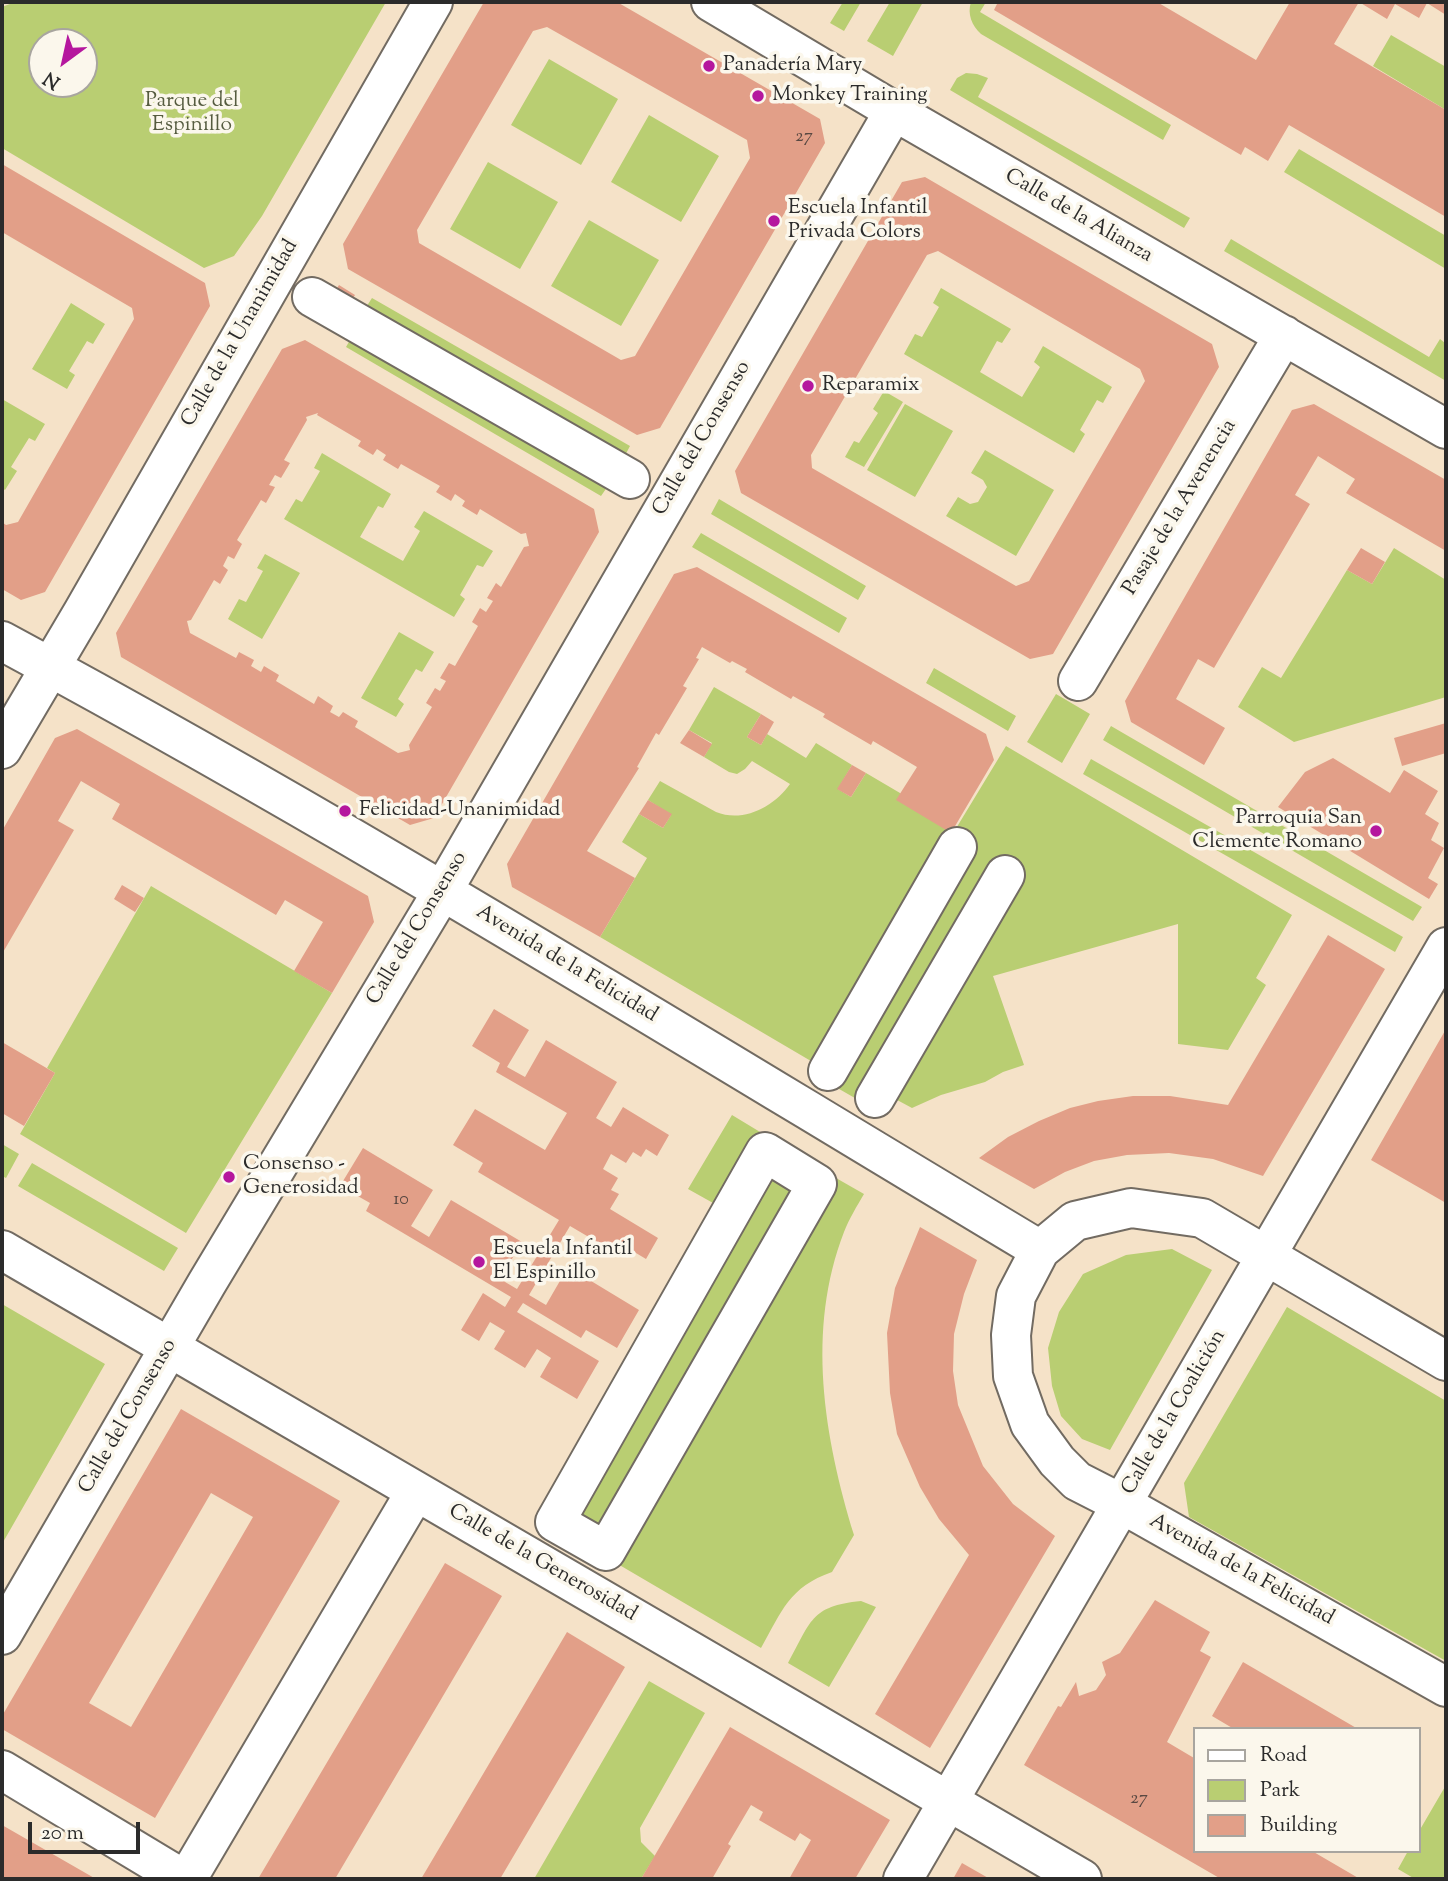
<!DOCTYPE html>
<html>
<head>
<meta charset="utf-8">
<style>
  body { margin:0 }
  #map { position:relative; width:1448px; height:1881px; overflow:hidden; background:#f5e2c8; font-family:"Sorts Mill Goudy",serif }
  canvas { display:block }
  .frame { position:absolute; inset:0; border:4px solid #2b2b2b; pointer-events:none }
  .legend { position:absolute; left:1193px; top:1727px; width:228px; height:126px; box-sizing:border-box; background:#fbf7ec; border:2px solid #a8a59f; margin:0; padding:9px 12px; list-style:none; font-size:21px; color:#2b2b2b }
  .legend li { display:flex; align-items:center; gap:14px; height:35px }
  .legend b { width:35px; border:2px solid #a8a59f }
  .north { position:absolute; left:28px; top:28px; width:70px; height:70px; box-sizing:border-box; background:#fbf7ec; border:2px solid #a8a59f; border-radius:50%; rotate:213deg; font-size:19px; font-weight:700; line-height:28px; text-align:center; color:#2b2b2b }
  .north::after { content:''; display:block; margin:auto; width:24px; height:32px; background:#b5179e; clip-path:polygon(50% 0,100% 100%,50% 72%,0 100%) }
  .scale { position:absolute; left:28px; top:1822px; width:112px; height:32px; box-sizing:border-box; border:4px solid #2b2b2b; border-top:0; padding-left:9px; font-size:21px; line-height:24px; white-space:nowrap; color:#2b2b2b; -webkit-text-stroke:5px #fbf7ec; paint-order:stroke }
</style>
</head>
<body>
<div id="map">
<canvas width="1448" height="1881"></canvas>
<div class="frame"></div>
<ul class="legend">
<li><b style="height:9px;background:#fff"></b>Road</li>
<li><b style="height:19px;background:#b9ce72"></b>Park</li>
<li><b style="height:19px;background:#e29f88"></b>Building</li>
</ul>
<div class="north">N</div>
<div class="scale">20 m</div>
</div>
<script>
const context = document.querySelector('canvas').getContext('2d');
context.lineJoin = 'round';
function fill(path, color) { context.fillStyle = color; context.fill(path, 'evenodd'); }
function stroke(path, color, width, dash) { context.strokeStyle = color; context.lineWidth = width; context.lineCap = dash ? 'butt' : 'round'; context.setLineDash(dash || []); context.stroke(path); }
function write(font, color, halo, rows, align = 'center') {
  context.font = font + ' "Sorts Mill Goudy",serif'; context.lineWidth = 7; context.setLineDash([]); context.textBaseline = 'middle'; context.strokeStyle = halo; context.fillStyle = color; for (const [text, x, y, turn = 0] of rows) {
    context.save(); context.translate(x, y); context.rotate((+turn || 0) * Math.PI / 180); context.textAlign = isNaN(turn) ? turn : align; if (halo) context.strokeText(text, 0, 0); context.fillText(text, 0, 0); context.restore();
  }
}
fill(new Path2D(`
  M15 2H386L262 216 234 256 204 268 2 148V7ZM42 42H84V84H42Z
  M843 2H861L844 31 830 23Z
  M890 2H923L893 56 867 41Z
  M971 2H986L980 12 1171 125 1163 140 981 34C972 26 967 14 971 2Z
  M1391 35 1446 67V110L1373 66Z
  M549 59 618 99 581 165 511 125Z
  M966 73 977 74 988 78 978 97 1190 218 1184 228 950 90 957 78Z
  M649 115 719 156 681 222 611 182Z
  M1299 149 1446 236V269L1284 172Z
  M488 162 558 202 520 269 450 229Z
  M589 220 659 260 621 326 551 286Z
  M1231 239 1429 357 1440 339 1445 343 1446 381 1224 251Z
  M941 288 1011 329 1002 343 997 341 980 372 1022 397 1040 367 1034 362 1043 346 1112 387 1103 403 1097 400 1080 430 1085 434 1074 453 904 354 915 334 922 337 939 307 933 303Z
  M372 298 630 446 622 461 363 312Z
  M71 303 105 324 93 344 87 341 69 371 75 375 67 389 32 369Z
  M354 333 610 483 601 496 346 347Z
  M884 391 903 402 864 467 845 457 854 441 859 443 878 413 873 409Z
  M2 399 45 424 35 441 29 438 11 467 17 471 5 490 2 488Z
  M905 404 953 431 915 497 867 470Z
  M985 450 1054 490 1016 556 946 516 958 497 970 504 978 502 987 487 983 480 971 473Z
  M322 453 391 494 383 508 378 506 360 537 403 561 420 531 414 527 424 511 493 551 483 567 477 565 460 595 465 599 454 617 284 519 296 499 302 502 320 471 314 468Z
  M719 499 866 586 858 600 711 514Z
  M701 533 847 618 839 633 692 547Z
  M1394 548 1446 580V697L1294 742 1238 707 1262 667 1281 678 1347 570 1372 584Z
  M265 554 300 573 262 639 228 619 239 599 246 602 263 571 257 568Z
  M399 632 434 652 422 672 416 669 398 699 404 704 396 717 361 698Z
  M934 668 1016 716 1008 731 926 683Z
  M714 687 761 714 747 737 761 745 767 734 806 758 816 743 852 765 838 789 851 797 866 773 900 793 951 833 929 873 1006 746 1292 915 1256 978 1266 985 1228 1050 1178 1044V924L993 976 1024 1065 1003 1072 985 1082 941 1095 912 1108 886 1094 874 1109 813 1074 816 1064 600 937 647 858 622 842 639 814 663 828 671 815 648 800 660 781 716 812C743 823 774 807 790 784L752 761 745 769 737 774 729 772 704 757 712 743 689 730Z
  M1056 694 1090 714 1062 763 1027 742Z
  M1111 726 1422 907 1413 921 1103 740Z
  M1091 759 1403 937 1395 952 1083 774Z
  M151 886 332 993 186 1233 20 1134 55 1073 47 1068Z
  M732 1115 808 1161 833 1184 836 1178 864 1194C857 1206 849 1219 844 1232 806 1330 824 1437 854 1535L832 1572C789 1587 782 1611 761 1648L541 1519 722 1208 688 1189Z
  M2 1144 19 1154 6 1178 2 1176Z
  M32 1163 178 1248 164 1271 18 1186Z
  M1172 1249 1212 1270 1110 1450 1082 1439 1061 1416 1052 1386 1048 1348 1059 1312 1083 1274 1126 1255Z
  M2 1304 105 1364 2 1544Z
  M1287 1307 1446 1401V1661L1189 1517 1184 1483Z
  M861 1601 876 1607 829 1687 788 1663C811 1622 810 1606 861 1601Z
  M649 1681 705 1713 640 1828 641 1842 655 1856 641 1879H534Z
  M1446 1785V1879H1415L1398 1869 1408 1851H1418V1833Z`), '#b9ce72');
fill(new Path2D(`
  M484 2H617L820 119 825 143 660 428 637 435 348 269 343 244ZM547 27 747 140 750 158 635 356 621 360 419 243 417 230 533 31Z
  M998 2H1157L1256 60 1290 2H1446V15L1427 3 1419 18 1395 4 1387 19 1359 2 1334 44 1446 110V217L1289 125 1268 161 1245 147 1241 155 994 10Z
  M2 164 205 283 210 306 45 592 21 600 2 589V522L6 525 18 522 134 319 132 308 2 232Z
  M925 177 1212 344 1219 367 1053 654 1030 659 741 493 735 471 902 182ZM938 251 1140 369 1145 381 1029 581 1016 586 812 468 811 455 927 255Z
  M339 285 355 295 349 305 333 295Z
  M305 340 594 509 599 532 434 818 410 825 121 657 116 633 282 349ZM318 413 317 415 361 441 358 446 373 455 377 449 386 455 383 460 398 469 401 464 440 486 436 492 451 501 455 494 465 501 462 506 477 515 480 509 521 534 526 533 529 546 524 547 501 587 496 583 487 598 493 601 486 612 480 608 472 622 478 626 455 666 449 663 440 678 446 681 440 691 435 688 426 703 432 707 409 745 410 750 398 753 355 727 358 721 343 712 339 717 330 712 333 706 318 696 314 704 276 681 279 675 264 666 261 672 251 666 254 660 239 652 236 658 190 633 187 621 191 620 214 580 220 584 228 570 223 566 228 556 234 559 242 544 237 540 261 500 266 503 275 487 269 485 275 475 281 478 290 463 284 460 307 420 306 417Z
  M1314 404 1446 480V551L1346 493 1355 479 1318 456 1295 495 1310 504 1252 603 1214 668 1198 659 1176 699 1225 728 1204 765 1131 722 1125 701 1292 410Z
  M1361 548 1385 562 1372 584 1347 570Z
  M697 567 986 734 994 760 951 833 896 800 917 767 873 741 871 745 823 717 825 714 793 696 791 699 745 672 747 669 732 661 730 663 702 647 696 658 699 659 683 686 687 688 659 735 656 733 637 767 639 768 587 851 635 878 600 937 512 887 507 864 674 574Z
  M761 714 774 722 761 745 747 737Z
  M1446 723V753L1402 766 1394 738Z
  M77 729 368 896 374 922 332 993 294 971 323 922 285 900 276 915 112 819 120 804 81 781 58 821 74 830 2 954V831L55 738Z
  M689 730 712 744 704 757 680 743Z
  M1333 758 1390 793 1404 770 1438 791 1425 814 1439 823 1431 840 1444 848 1428 878 1438 884 1429 899 1278 807 1305 772Z
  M852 765 866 773 851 797 837 789Z
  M648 800 672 814 663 828 639 814Z
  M122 885 144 898 135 912 114 899Z
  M1328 935 1385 969 1263 1176 1213 1159 1169 1153 1127 1155 1094 1161 1065 1172 1034 1189 979 1158 1008 1137 1039 1121 1070 1108 1098 1101 1133 1096H1170L1228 1105Z
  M494 1009 529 1030 507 1067 525 1077 546 1040 617 1082 596 1118 611 1127 623 1107 669 1135 657 1156 646 1149 641 1157 633 1152 626 1163 611 1154 603 1169 618 1178 611 1190 619 1194 610 1209 658 1238 646 1259 621 1244 616 1253 570 1226 529 1295 546 1305 568 1267 639 1310 617 1348 586 1330 581 1338 523 1303 517 1312 599 1361 577 1399 540 1377 551 1358 537 1349 525 1368 494 1349 505 1331 490 1322 479 1341 461 1330 483 1293 505 1307 511 1297 366 1211 370 1203 340 1186 363 1148 433 1190 411 1226 429 1237 451 1200 522 1242 500 1279 517 1289 559 1220 478 1172 483 1163 453 1145 475 1109 545 1150 567 1113 496 1072 500 1063 472 1046Z
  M1446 1029V1203L1371 1160Z
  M2 1042 55 1073 24 1126 2 1113Z
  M920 1227 977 1260 964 1294 954 1334 953 1371 958 1405 983 1466 1013 1504 1055 1536 930 1748 875 1714 969 1555 939 1519 920 1487 897 1434 890 1393 887 1333 895 1288Z
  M181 1409 340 1501 155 1818 2 1729V1716ZM211 1493 253 1517 131 1727 89 1703Z
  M445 1563 502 1596 335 1879H258Z
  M1155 1600 1210 1632 1200 1651 1211 1657 1167 1742 1194 1758V1851H1312L1360 1879H1221L1024 1765 1058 1706 1061 1707 1076 1682 1079 1696 1096 1690 1106 1675 1102 1662 1120 1653Z
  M567 1632 625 1667 500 1879H421Z
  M1243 1662 1358 1729H1234L1212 1716Z
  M730 1727 890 1820 855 1879H789L811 1840 800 1833 795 1841 759 1820 763 1812 751 1805 728 1844 731 1846 712 1879H641Z
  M2 1825 96 1879H2Z
  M962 1863 990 1879H953Z`), '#e29f88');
const street = new Path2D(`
  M711 2 894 111 1446 429
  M312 297 630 479
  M2 641C355 831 696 1044 1040 1250
  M1078 681 1284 335
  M2 749 83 612 433 2
  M828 1071 957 847
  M875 1098 1005 875
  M765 1152 817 1184 606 1551 555 1522Z
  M2 1250 1082 1879
  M1446 1361 1202 1218 1131 1208 1075 1221 1040 1250 1016 1296 1011 1335 1013 1376 1030 1424 1057 1461 1077 1481 1122 1504 1446 1687
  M2 1635 207 1283 442 892 894 111
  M2 1770 183 1879
  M187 1879 416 1491
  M903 1879 1446 947`);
stroke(street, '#726b62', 42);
stroke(street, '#fff', 38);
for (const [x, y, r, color] of [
  [709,66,7,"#b5179e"],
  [758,96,7,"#b5179e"],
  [774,221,7,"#b5179e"],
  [808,386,7,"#b5179e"],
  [345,811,7,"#b5179e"],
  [1376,831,7,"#b5179e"],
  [229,1177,7,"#b5179e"],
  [479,1262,7,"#b5179e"]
]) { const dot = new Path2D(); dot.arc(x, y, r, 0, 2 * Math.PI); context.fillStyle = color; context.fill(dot); stroke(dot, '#fbf7ec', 2.5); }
write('18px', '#594842', null, [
  ["27",804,138],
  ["10",401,1201],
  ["27",1139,1800]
]);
write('21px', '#2b2b2b', '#fbf7ec', [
  ["Panadería Mary",723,66],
  ["Monkey Training",772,96],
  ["Escuela Infantil",788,209],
  ["Privada Colors",788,233],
  ["Reparamix",822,386],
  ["Felicidad-Unanimidad",359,811],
  ["Parroquia San",1362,819,"right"],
  ["Clemente Romano",1362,843,"right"],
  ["Consenso -",243,1165],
  ["Generosidad",243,1189],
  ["Escuela Infantil",493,1250],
  ["El Espinillo",493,1274]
], 'left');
write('21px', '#565c40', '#fbf7ec', [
  ["Parque del",192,102],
  ["Espinillo",192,126]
]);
write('21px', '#2b2b2b', '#fbf7ec', [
  ["Calle de la Alianza",1078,217,30],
  ["Calle de la Unanimidad",241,334,-60],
  ["Calle del Consenso",703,439,-60],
  ["Pasaje de la Avenencia",1181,508,-59],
  ["Calle del Consenso",418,929,-59],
  ["Avenida de la Felicidad",566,965,31],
  ["Calle de la Coalición",1175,1413,-60],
  ["Calle del Consenso",129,1417,-60],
  ["Calle de la Generosidad",542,1564,30],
  ["Avenida de la Felicidad",1241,1571,29]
]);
</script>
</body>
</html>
